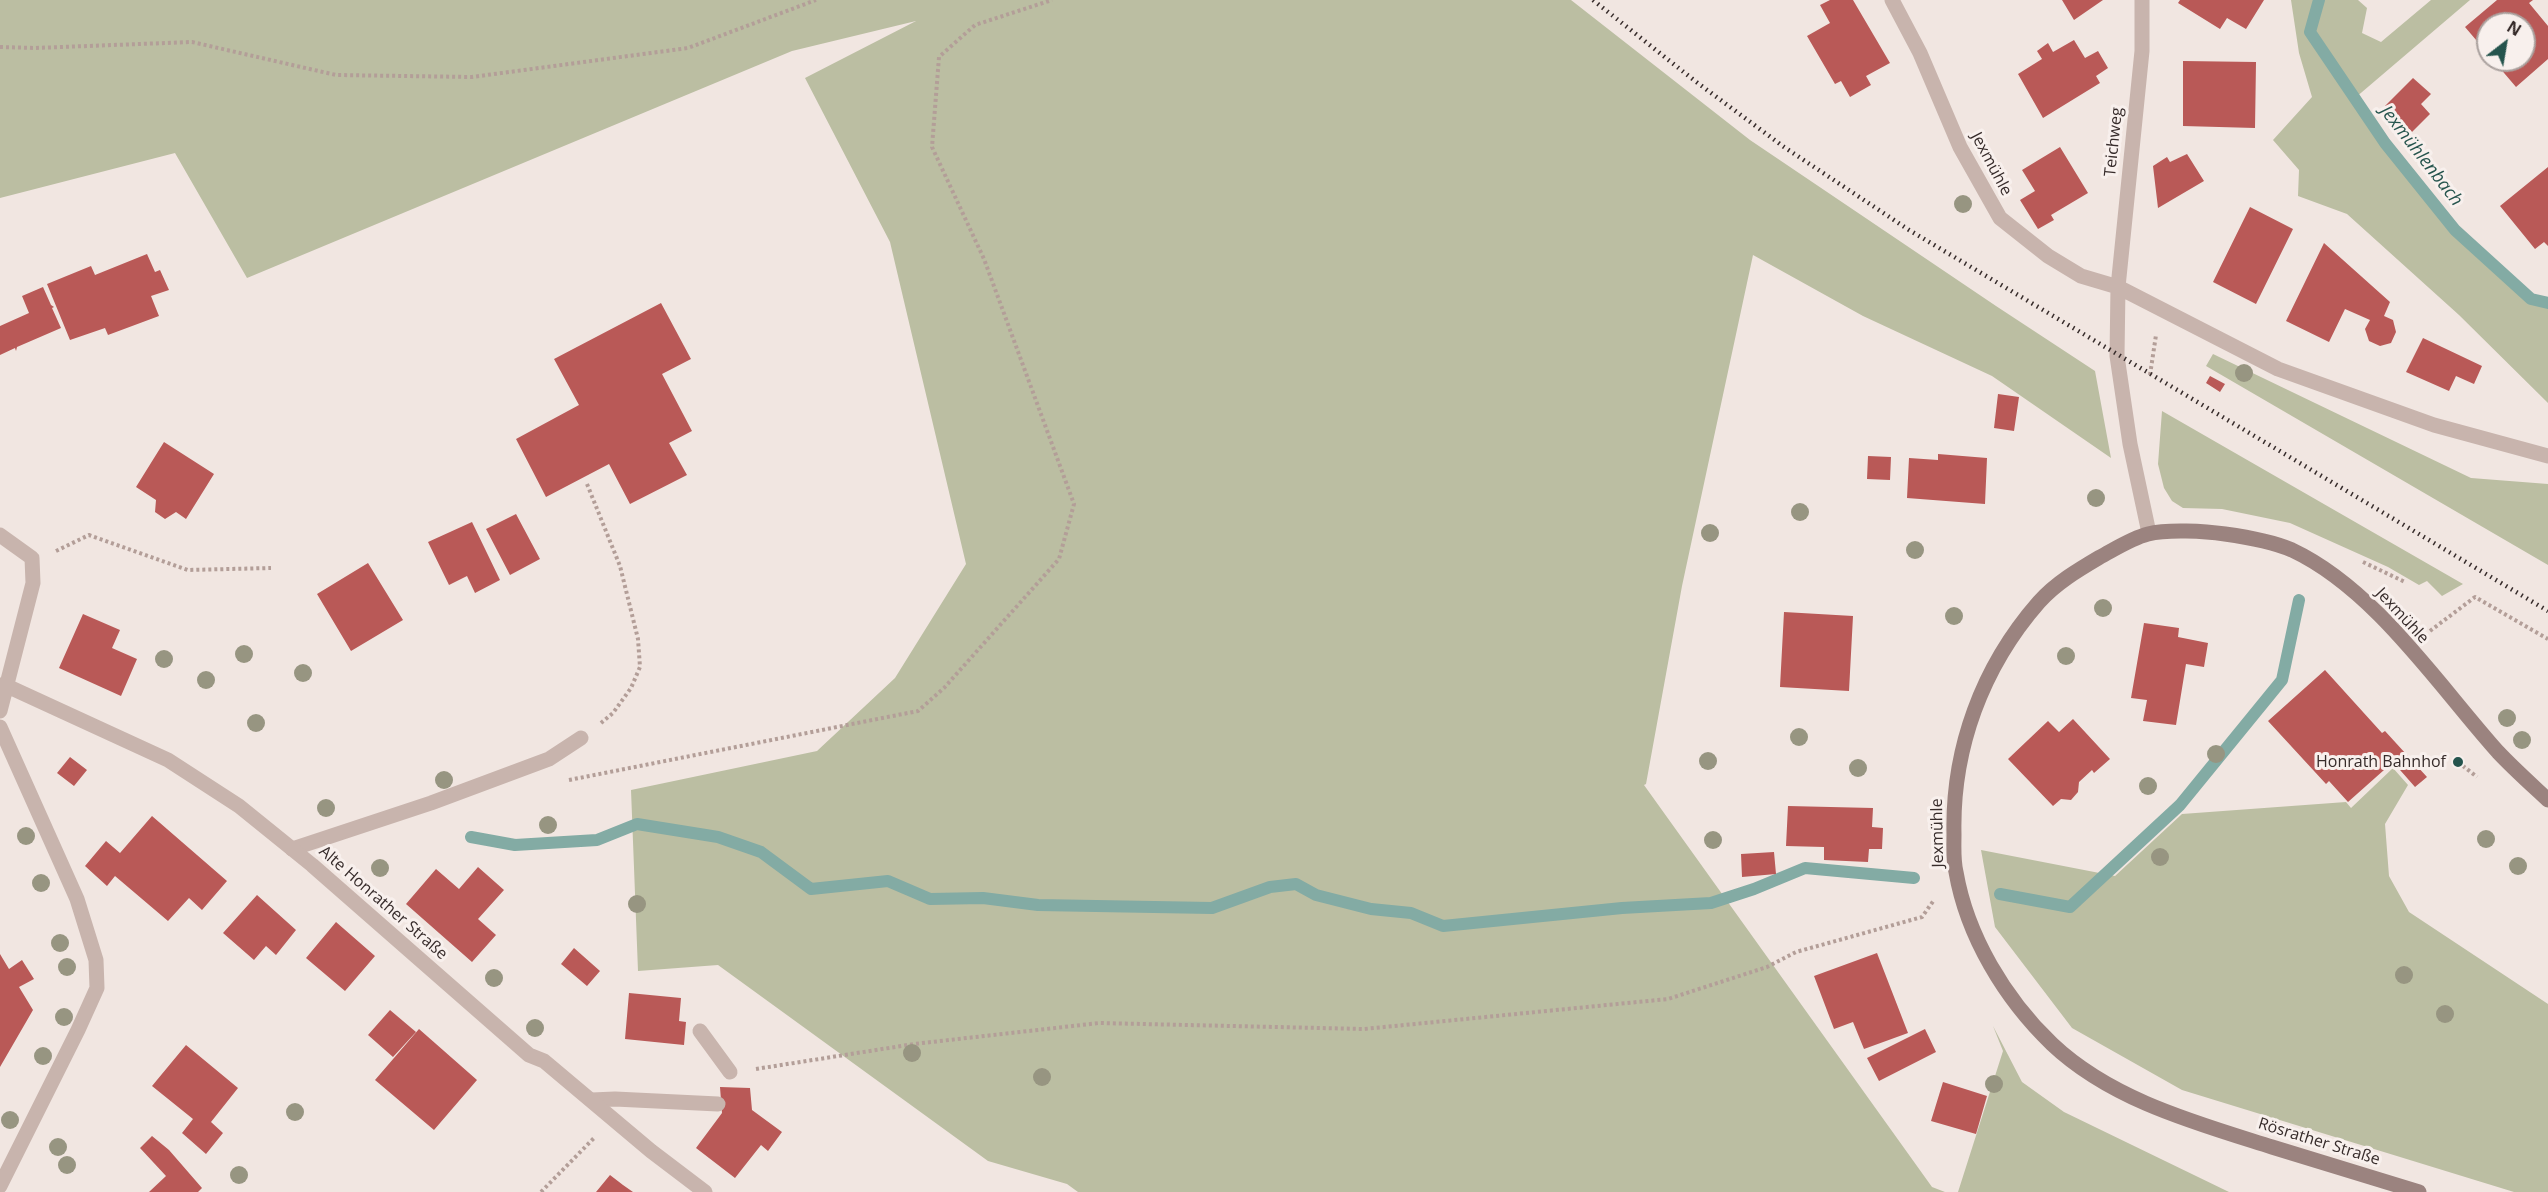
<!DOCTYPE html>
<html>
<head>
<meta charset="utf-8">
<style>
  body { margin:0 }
  #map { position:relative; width:2548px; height:1192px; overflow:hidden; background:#f1e6e1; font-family:"Open Sans",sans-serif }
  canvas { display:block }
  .north { position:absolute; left:2476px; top:12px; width:60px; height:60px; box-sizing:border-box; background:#f8f0ed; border:2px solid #aba29f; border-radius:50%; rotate:31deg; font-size:16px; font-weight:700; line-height:24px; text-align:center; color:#372c2b }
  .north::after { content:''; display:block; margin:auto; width:21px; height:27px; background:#25544d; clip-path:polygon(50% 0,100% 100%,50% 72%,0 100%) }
</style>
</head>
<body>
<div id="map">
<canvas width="2548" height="1192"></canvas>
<div class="north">N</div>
</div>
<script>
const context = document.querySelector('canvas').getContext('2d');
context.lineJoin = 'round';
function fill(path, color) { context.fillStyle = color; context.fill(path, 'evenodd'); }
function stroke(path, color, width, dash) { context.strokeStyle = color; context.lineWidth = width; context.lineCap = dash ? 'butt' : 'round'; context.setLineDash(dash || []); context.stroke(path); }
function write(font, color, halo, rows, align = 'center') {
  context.font = font + ' "Open Sans",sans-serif'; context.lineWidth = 6; context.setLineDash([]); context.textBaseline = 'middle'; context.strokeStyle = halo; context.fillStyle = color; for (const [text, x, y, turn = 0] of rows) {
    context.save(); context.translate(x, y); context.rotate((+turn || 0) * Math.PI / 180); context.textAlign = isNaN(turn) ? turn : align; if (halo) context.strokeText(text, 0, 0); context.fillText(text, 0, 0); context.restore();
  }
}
fill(new Path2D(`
  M0 0H1571L1750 140 1996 306 2095 371 2111 458 1992 376 1863 316 1753 255 1682 586 1646 784 1644 785 1932 1187 1945 1192H1078L1067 1184 988 1161 718 965 638 971 631 790 817 751 895 678 966 564 890 242 805 78 916 21 792 51 247 278 175 153 0 198Z
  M2291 0H2358L2367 8 2362 33 2381 42 2431 0H2470L2355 98 2385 143 2455 230 2531 299 2548 309V403L2459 315 2347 214 2298 196 2299 170 2273 140 2312 97 2299 53Z
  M2213 354 2471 478 2548 484V565L2206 366Z
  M2162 411 2463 584 2442 596 2427 581 2419 585 2388 567 2290 523 2222 509 2183 508 2172 501 2164 488 2158 464Z
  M2393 768 2408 785 2385 824 2389 876 2409 912 2548 1004V1192H2514L2182 1090 2072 1028 1995 927 1981 850 2115 876 2182 814 2346 802 2351 808Z
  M1993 1026 2022 1082 2064 1112 2229 1192H1958L2003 1051Z`), '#bbbea2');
stroke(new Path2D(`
  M2319 0 2310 32 2385 143 2455 230 2531 299 2548 303
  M471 837 515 845 597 840 637 824 718 837 761 852 811 889 888 881 930 899 983 898 1038 905 1212 908 1270 887 1296 884 1316 895 1371 909 1411 913 1443 926 1622 908 1711 903 1754 889 1805 868 1914 878
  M2000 894 2070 907 2180 805 2282 680 2299 600`), '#83aba4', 12);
fill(new Path2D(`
  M1830 0H1853L1890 63 1866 76 1871 85 1850 97 1841 81 1835 84 1807 36 1830 23 1820 5Z
  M2062 0H2103L2074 20Z
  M2180 0H2264L2246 29 2227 18 2220 29 2178 3Z
  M2497 0H2533L2529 3 2548 26V59L2516 87 2493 60H2524V24H2488V54L2465 27Z
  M2074 40 2085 58 2098 51 2108 68 2096 76 2100 83 2043 118 2018 74 2042 59 2037 51 2048 43 2053 52Z
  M2183 61 2256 62 2255 128 2183 126Z
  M2413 78 2431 94 2421 104 2430 114 2412 132 2385 106Z
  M2060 147 2088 193 2051 215 2054 220 2038 229 2020 200 2035 191 2022 170Z
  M2187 154 2204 181 2158 208 2153 166 2167 157 2170 162Z
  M2548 167V246L2544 242 2535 249 2500 206Z
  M2250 207 2293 229 2256 304 2213 282Z
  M2324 243 2390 302 2384 316 2393 320 2396 332 2391 343 2380 346 2369 341 2365 329 2370 320 2345 309 2329 342 2286 321Z
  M147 254 155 272 160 270 169 290 151 296 159 316 108 335 105 328 70 340 47 284 91 266 95 275Z
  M43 287 51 305 54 307 52 308 61 328 17 347 16 351 15 348 0 355V326L29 313 22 296Z
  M661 303 691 359 662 374 692 431 669 443 687 475 630 504 609 464 546 497 516 439 579 405 554 359Z
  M2423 338 2482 366 2474 384 2456 376 2449 391 2406 372Z
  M2210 376 2225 384 2220 392 2206 383Z
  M1998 394 2019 397 2014 431 1994 428Z
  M164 442 214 474 186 519 176 512 165 519 155 512 156 500 136 487Z
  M1938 454 1987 458 1985 504 1907 498 1909 458 1938 460Z
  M1868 456 1891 457 1890 480 1867 479Z
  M516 514 540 559 510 575 486 529Z
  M472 522 500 580 475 593 467 576 449 585 428 542Z
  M368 563 403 620 351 651 317 594Z
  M1784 612 1853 616 1849 691 1780 687Z
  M83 614 120 630 112 648 137 659 121 696 59 668Z
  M2144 623 2179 628 2178 637 2208 643 2204 667 2186 664 2176 725 2143 721 2147 700 2131 698Z
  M2325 670 2382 733 2385 731 2427 777 2415 787 2393 762 2348 802 2329 781 2326 784 2268 721Z
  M2073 719 2110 759 2094 773 2092 770 2079 782 2078 792 2071 800 2061 799 2053 806 2008 759 2048 721 2059 732Z
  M70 757 87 770 74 786 57 773Z
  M1788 806 1873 808 1872 827 1883 828 1882 849H1869L1868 862 1824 860V847L1786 846Z
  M152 816 227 881 202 910 189 898 168 921 115 876 107 886 85 866 106 841 120 853Z
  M1774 852 1776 874 1742 877 1741 854Z
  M478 867 504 890 478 919 496 935 472 962 406 904 436 869 459 889Z
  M257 895 296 930 276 955 266 946 254 960 223 933Z
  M336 922 375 956 345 991 306 958Z
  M574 948 600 971 587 986 561 964Z
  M1877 953 1908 1033 1864 1049 1853 1022 1834 1029 1814 976Z
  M0 954 9 969 22 960 34 979 19 987 33 1010 0 1067Z
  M629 993 681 998 679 1021 686 1022 684 1045 625 1039Z
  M390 1010 416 1032 393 1057 368 1035Z
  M419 1029 477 1080 434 1130 375 1080Z
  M1925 1029 1936 1052 1879 1081 1867 1058Z
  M186 1045 238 1088 211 1122 223 1133 206 1154 182 1133 193 1119 152 1086Z
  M1943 1082 1987 1096 1976 1134 1931 1121Z
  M720 1087 750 1088 752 1110 782 1132 768 1151 761 1145 735 1178 696 1148 722 1113Z
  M152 1136 169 1150 202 1188 198 1192H149L166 1176 140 1148Z
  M610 1175 623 1185 633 1192H596Z`), '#b95957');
stroke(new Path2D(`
  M0 47 35 48 192 42 336 75 472 77 688 48 816 0
  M2150 375 2156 335
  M587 484 620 566 638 639 640 667 631 688 613 713 601 723
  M56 551 89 535 188 570 271 568
  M2363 562 2405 582
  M2430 631 2475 597 2548 639
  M2458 762 2477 777
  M569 780 918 711 944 688 1059 559 1074 504 984 259 932 147 939 57 975 25 1052 0
  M756 1069 914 1044 1099 1023 1364 1029 1668 999 1767 967 1796 952 1922 917 1934 900
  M541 1192 595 1137`), '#b39e98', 4, [3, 3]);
stroke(new Path2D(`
  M292 849 431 803 549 759 581 738
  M700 1031 730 1072
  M592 1100 615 1099 718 1104`), '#c8b4ad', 15);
stroke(new Path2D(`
  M1892 0 1920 53 1960 147 2000 218 2048 256 2081 276 2118 287 2278 369 2434 425 2548 456
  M2142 0V51L2118 287 2117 356 2130 444 2149 533
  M0 535 32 558 33 583 0 711
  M0 685 7 686 168 760 239 806 312 865 529 1055 544 1061 651 1151 705 1192
  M0 727 77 899 96 960 97 988 78 1030 0 1186`), '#c8b4ad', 15);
stroke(new Path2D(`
  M2419 1192C2370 1177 2321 1162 2272 1147 2196 1123 2111 1100 2052 1044 2005 999 1967 936 1956 872 1953 860 1954 846 1954 834 1952 749 1982 667 2039 602 2056 583 2078 570 2100 557 2115 549 2132 538 2148 534 2167 529 2205 531 2225 534 2247 537 2271 541 2292 550 2375 589 2438 685 2498 752 2514 769 2532 785 2548 800`), '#9b837f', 15);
stroke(new Path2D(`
  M1593 0 1695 81 1784 147 1909 230 2548 611`), '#372c2b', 4.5, [1.5, 4.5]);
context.fillStyle = '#979581';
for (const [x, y] of [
  [1963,204],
  [2244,373],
  [2096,498],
  [1800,512],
  [1710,533],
  [1915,550],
  [2103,608],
  [1954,616],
  [244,654],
  [2066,656],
  [164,659],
  [303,673],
  [206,680],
  [2507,718],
  [256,723],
  [1799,737],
  [2522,740],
  [2216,754],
  [1708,761],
  [1858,768],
  [444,780],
  [2148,786],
  [326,808],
  [548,825],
  [26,836],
  [2486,839],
  [1713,840],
  [2160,857],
  [2518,866],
  [380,868],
  [41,883],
  [637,904],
  [60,943],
  [67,967],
  [2404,975],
  [494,978],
  [2445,1014],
  [64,1017],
  [535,1028],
  [912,1053],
  [43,1056],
  [1042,1077],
  [1994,1084],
  [295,1112],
  [10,1120],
  [58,1147],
  [67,1165],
  [239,1175]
]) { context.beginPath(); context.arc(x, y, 9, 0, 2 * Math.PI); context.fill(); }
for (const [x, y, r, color] of [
  [2458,762,6,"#25544d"]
]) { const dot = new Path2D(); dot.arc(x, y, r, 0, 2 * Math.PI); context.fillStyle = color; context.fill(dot); stroke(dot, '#f8f0ed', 2); }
write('16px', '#372c2b', '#f8f0ed', [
  ["Teichweg",2114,142,-84],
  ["Jexmühle",1991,164,62],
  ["Jexmühle",2402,616,47],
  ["Jexmühle",1938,833,-91],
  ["Alte Honrather Straße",383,903,41],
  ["Rösrather Straße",2319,1142,17]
]);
write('16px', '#372c2b', '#f8f0ed', [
  ["Honrath Bahnhof",2446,762]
], 'right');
write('italic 18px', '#25544d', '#f8f0ed', [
  ["Jexmühlenbach",2421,156,52]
]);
</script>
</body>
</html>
